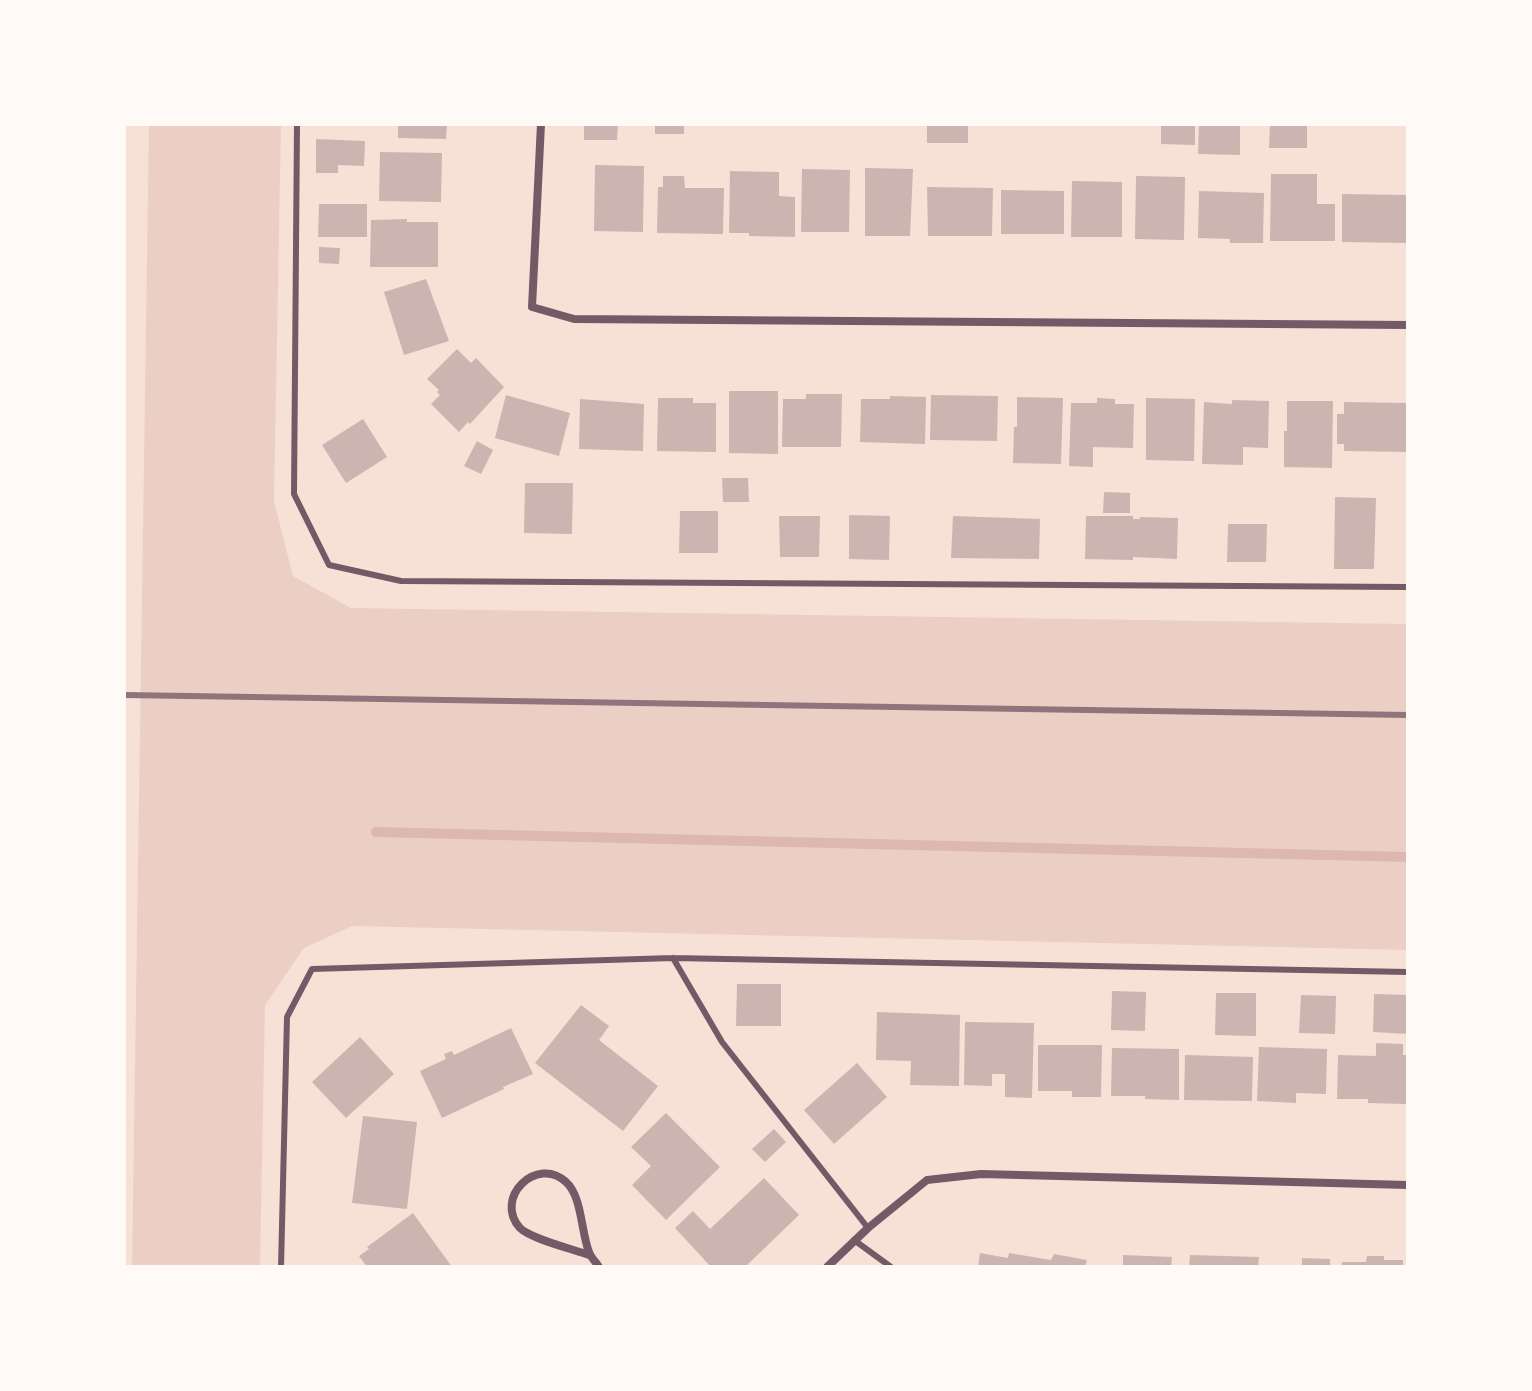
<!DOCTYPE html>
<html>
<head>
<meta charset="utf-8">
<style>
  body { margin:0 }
  #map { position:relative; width:1532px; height:1391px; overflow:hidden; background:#f7e1d7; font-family:"Archivo Narrow",sans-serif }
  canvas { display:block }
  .frame { position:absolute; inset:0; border:126px solid #fffaf5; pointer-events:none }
</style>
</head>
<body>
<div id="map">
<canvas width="1532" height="1391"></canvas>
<div class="frame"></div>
</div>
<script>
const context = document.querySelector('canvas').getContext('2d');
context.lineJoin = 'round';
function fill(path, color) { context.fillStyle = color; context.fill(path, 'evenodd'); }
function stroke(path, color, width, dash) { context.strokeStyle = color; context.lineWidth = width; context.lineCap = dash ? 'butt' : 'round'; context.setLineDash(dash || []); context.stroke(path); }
fill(new Path2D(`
  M149 124H281L274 501 293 576 351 608 1408 624V950L352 926 304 948 265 1005 260 1267H132Z`), '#ebcfc5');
stroke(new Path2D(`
  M376 832 1408 857`), '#dcb8b0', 10);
fill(new Path2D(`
  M398 124H447L446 139 398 138Z
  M584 124H618L617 140H584Z
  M655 124H684V134H655Z
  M927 124H968V143H927Z
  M1161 124H1195V145L1161 144Z
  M1199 124H1240V155L1198 154Z
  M1270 124H1307V148H1269Z
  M316 139 365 141 364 166 338 165V173H316Z
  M380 152 442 153 441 202 379 201Z
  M595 165 644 166 643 232 594 231Z
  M865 168 913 169 910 236H865Z
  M802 169 850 170 849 232H801Z
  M730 171 779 172V196L795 197V237L749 236V233H729Z
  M1271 174H1317V204H1335V241H1270Z
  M663 176H684L685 188H724L723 234 657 233 658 187H663Z
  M1136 176 1185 177 1184 240 1135 239Z
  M1072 181 1122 182V237H1071Z
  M927 187 993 188 992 236H928Z
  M1001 190 1064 191V234H1001Z
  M1199 191 1264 193 1263 243H1230V239L1198 238Z
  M1342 194 1408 195 1407 243 1342 242Z
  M319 204H367V237H318Z
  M407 219V222H438V267H370L371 220Z
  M319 247 340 248 339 264 319 263Z
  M426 279 449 341 404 355 384 292Z
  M457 349 471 363 476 358 504 387 470 424 468 422 459 432 431 404 440 395 437 392 439 390 427 379Z
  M729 391H778V454L729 453Z
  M806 394H842L841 447H782L783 399H806Z
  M506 395 570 413 559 456 495 438Z
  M931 395 998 396 997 441 930 440Z
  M890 396 926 397 925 444 860 442 861 399H890Z
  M1017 397 1063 398 1061 464 1013 463 1014 427H1017Z
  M658 398H693V403H716V452L657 451Z
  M1097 398 1115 399V404H1134L1133 448 1093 447V467L1069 466 1071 403H1097Z
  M1146 398 1195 399 1194 461 1146 460Z
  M580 399 644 404 643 451 579 449Z
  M1232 400 1269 401 1268 448 1243 447V465L1202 464 1204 402 1232 404Z
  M1287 401H1333L1332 468 1284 467V431H1287Z
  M1344 402 1408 403V452L1344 451V444H1337V414H1344Z
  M363 419 387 457 346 483 322 445Z
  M477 441 493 450 481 474 464 466Z
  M722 478H748L749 502H723Z
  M525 483H573L572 534 524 533Z
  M1104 492 1130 493V513H1103Z
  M1335 497 1376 498 1374 569H1334Z
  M680 511H718V553H679Z
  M849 515 890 516 889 560 849 559Z
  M779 516H820L819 557H780Z
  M953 516 1040 519 1039 559 951 558Z
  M1086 516H1133V519H1140V517L1178 518 1177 559 1133 557V560L1085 559Z
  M1228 524H1267L1266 562H1227Z
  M737 984H781V1026H736Z
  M1112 991 1146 992 1145 1031 1111 1030Z
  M1216 993H1256V1036L1215 1035Z
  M1374 994 1408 995V1034L1373 1032Z
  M1301 995 1336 996 1335 1034 1299 1033Z
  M581 1005 609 1026 599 1040 658 1086 623 1131 535 1063Z
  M877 1012 960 1015 959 1086 910 1085 911 1061 876 1060Z
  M965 1022 1034 1023 1032 1098 1005 1097V1074H992V1086L964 1085Z
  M511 1028 533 1074 503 1087 504 1089 442 1118 420 1071 446 1059 444 1054 452 1051 454 1055Z
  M360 1037 394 1074 346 1118 312 1082Z
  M1376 1043 1403 1044V1055H1407L1406 1104 1368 1103V1099H1337L1338 1055 1376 1056Z
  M1038 1045H1102L1101 1097H1072V1091H1038Z
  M1259 1047 1327 1049 1326 1094 1296 1093V1103L1257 1101Z
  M1112 1048 1179 1049V1100L1145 1099V1096H1111Z
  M1185 1055 1253 1057 1252 1101 1184 1100Z
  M857 1063 887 1097 834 1144 804 1110Z
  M666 1113 720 1167 666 1220 632 1185 651 1166 631 1147Z
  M363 1116 417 1122 407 1209 352 1203Z
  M774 1129 786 1142 765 1162 752 1149Z
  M764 1178 799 1215 745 1267H711L675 1228 693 1211 710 1229Z
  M413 1213 452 1267H367L359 1256 369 1249 367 1247Z
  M980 1253 1008 1258 1009 1253 1051 1260 1054 1254 1087 1260 1085 1267H978Z
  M1123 1255 1172 1257 1171 1267H1123Z
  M1190 1255 1259 1257 1258 1267H1189Z
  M1367 1256H1384V1260H1403V1267H1342V1262H1366Z
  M1302 1258 1330 1259V1267H1302Z`), '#ccb4b1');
stroke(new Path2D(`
  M297 124 294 494 329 565 401 581 1408 587
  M673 958 722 1042 868 1228
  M854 1240 891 1267
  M281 1267 287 1017 312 969 673 958 1408 972`), '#755966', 6);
stroke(new Path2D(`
  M541 124 532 307 574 319 1408 325
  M589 1255C573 1249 531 1239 520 1228 493 1198 537 1155 566 1182 582 1196 581 1232 589 1252 591 1258 596 1262 599 1267
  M827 1267 868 1228 927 1180 981 1174 1408 1185`), '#755966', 8);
stroke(new Path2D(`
  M124 695 1408 715`), '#8f747c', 6);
</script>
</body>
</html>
